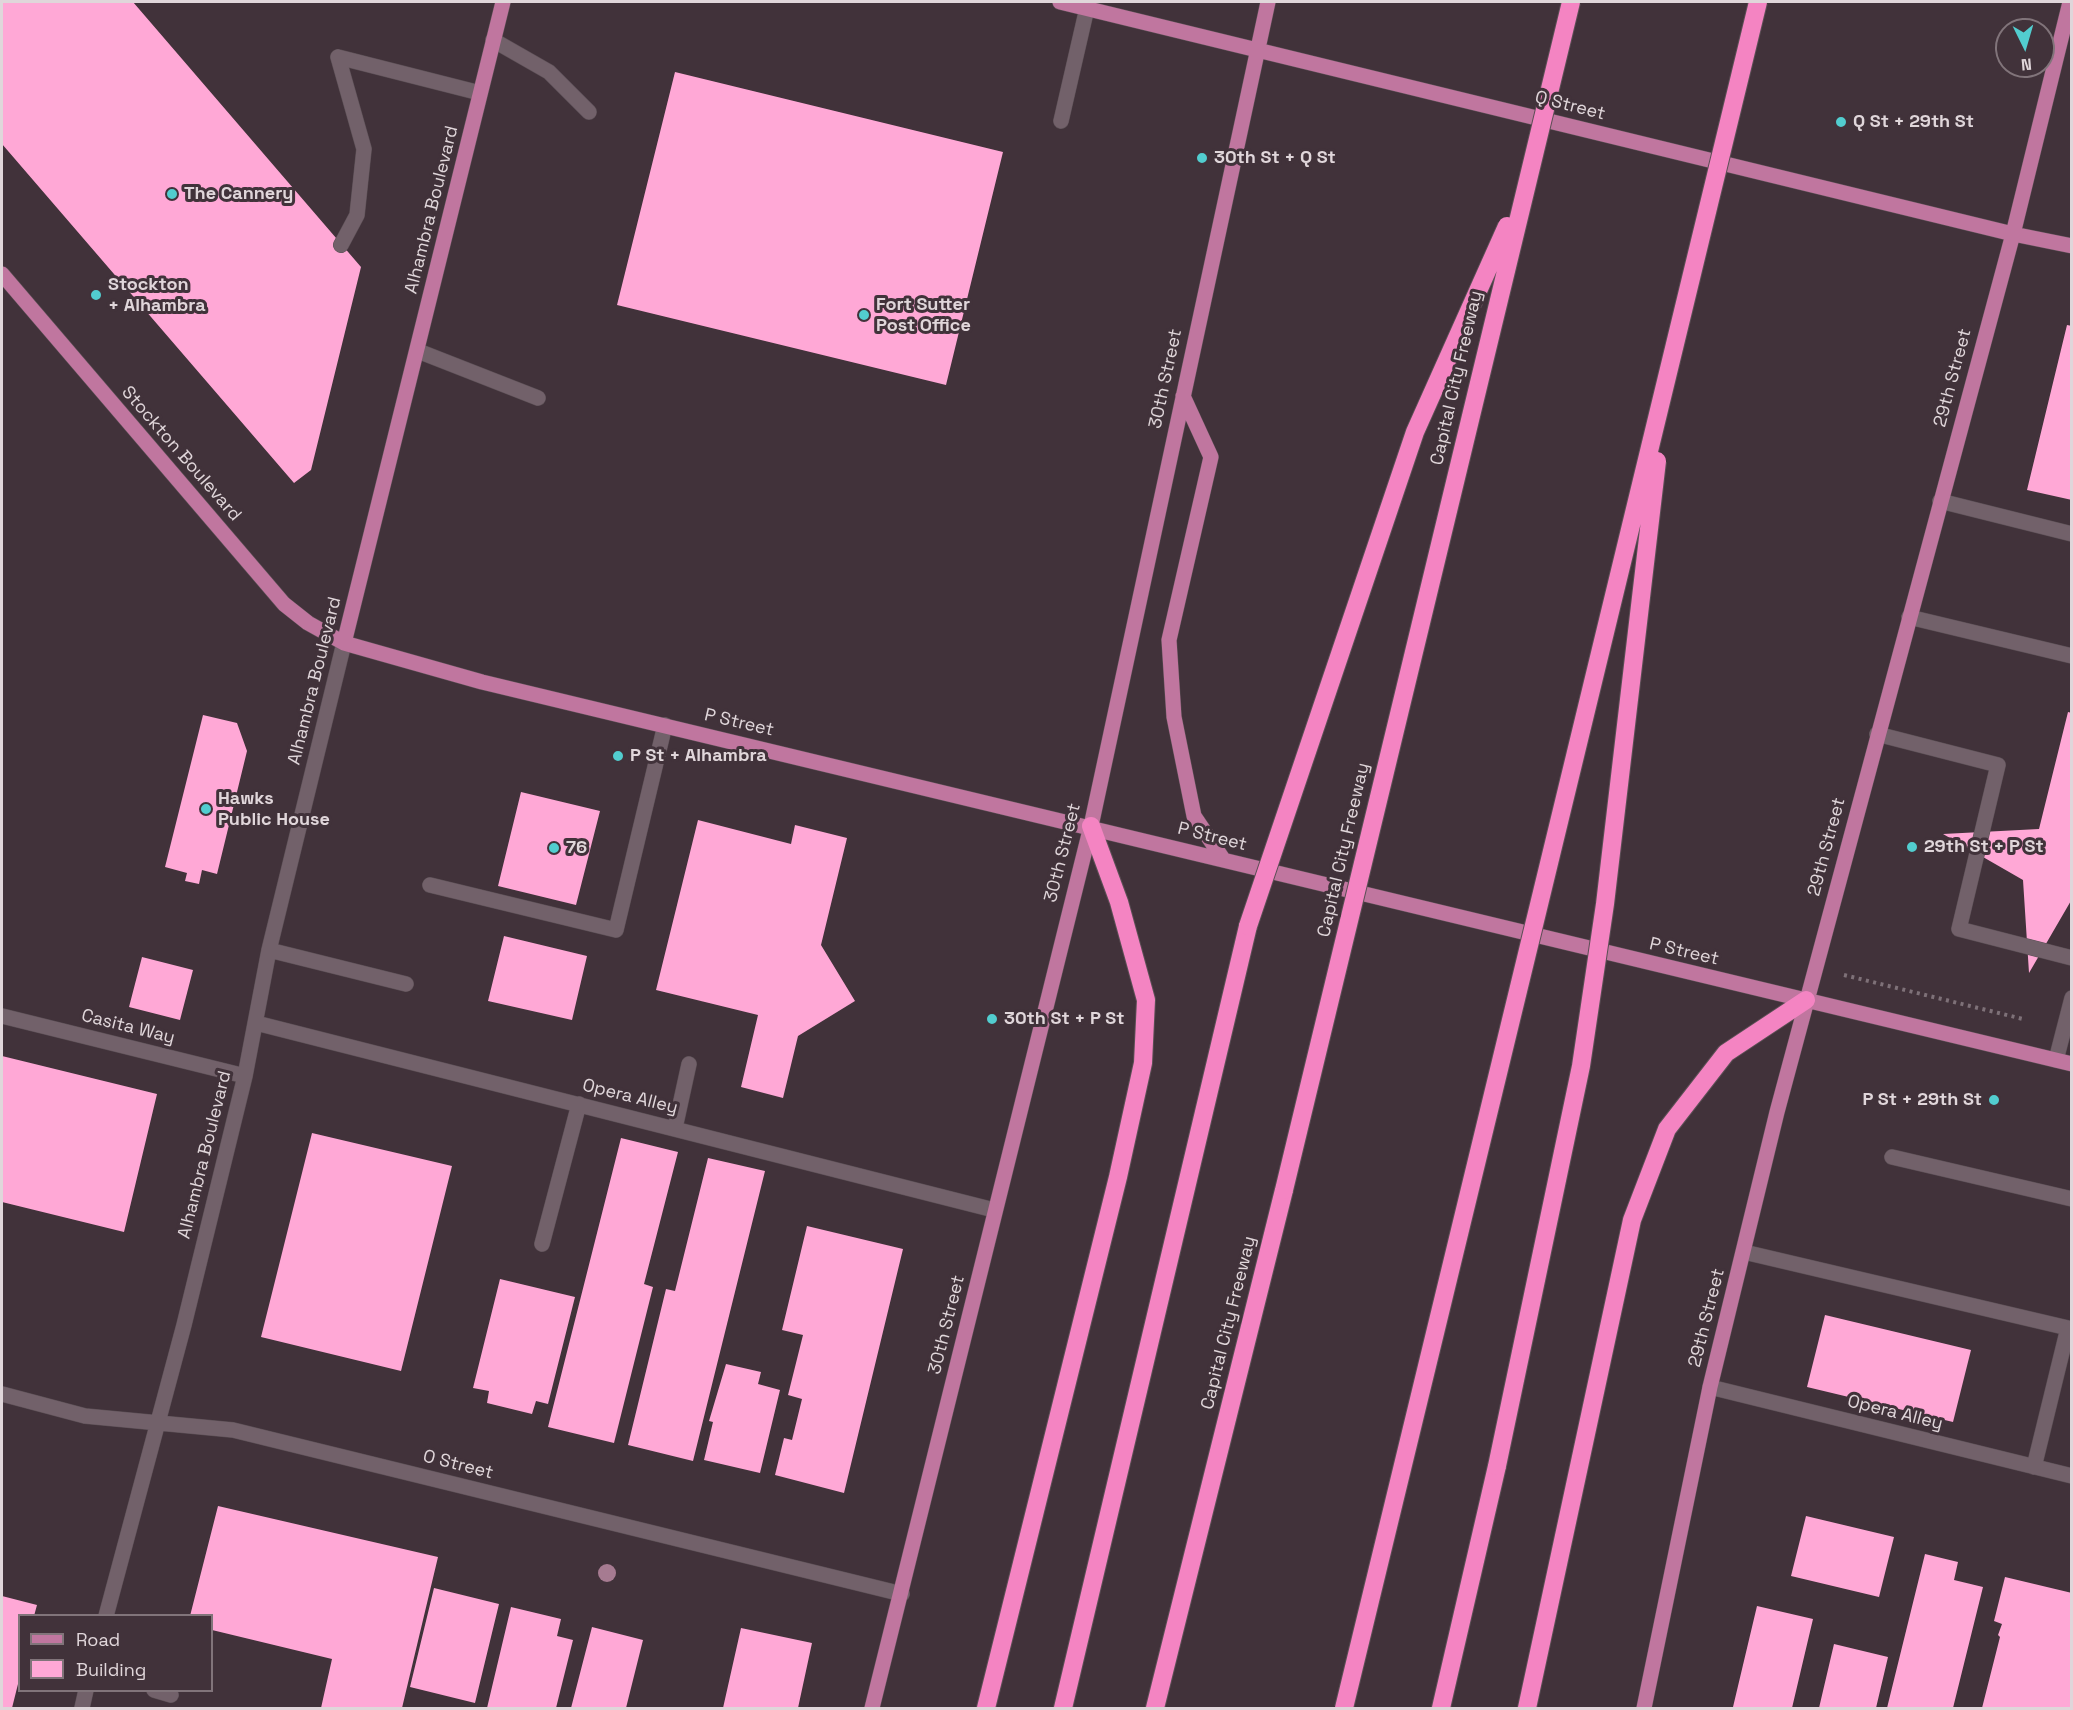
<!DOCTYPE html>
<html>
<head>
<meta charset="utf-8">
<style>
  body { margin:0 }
  #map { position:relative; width:2073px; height:1710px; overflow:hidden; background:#41323a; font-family:"Space Grotesk",sans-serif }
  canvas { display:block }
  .frame { position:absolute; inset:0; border:3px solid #e0d6da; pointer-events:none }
  .legend { position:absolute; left:18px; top:1614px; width:195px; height:78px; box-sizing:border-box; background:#41323a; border:2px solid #81747a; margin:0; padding:8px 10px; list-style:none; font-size:18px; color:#e0d6da }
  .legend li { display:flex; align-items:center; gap:12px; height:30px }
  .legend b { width:30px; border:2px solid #81747a }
  .north { position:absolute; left:1995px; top:18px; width:60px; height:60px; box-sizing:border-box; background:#41323a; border:2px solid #81747a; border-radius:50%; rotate:175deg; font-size:16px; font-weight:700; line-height:24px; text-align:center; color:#e0d6da }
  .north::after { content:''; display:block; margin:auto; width:21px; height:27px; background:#52cdcf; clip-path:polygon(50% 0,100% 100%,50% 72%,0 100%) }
</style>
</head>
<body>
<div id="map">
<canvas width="2073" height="1710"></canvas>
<div class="frame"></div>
<ul class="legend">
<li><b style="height:8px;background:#c0769f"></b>Road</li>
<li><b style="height:16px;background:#ffa8d6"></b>Building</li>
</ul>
<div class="north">N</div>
</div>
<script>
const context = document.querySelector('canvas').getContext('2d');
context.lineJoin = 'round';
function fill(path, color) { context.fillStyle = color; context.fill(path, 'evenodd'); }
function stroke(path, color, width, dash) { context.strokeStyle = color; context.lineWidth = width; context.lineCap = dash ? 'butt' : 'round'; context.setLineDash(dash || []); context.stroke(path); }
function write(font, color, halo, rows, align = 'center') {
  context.font = font + ' "Space Grotesk",sans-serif'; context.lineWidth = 6; context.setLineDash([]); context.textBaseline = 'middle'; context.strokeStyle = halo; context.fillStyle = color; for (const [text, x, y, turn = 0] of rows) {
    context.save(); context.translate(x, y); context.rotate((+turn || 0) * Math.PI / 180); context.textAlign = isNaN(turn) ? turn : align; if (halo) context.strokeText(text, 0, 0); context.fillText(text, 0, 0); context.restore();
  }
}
fill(new Path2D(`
  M2 2H133L361 267 311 470 294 483 2 144Z
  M675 72 1003 152 946 385 617 305Z
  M2067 325 2072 326V500L2027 490Z
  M2068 712 2072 713V899L2029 973 2023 880 1943 834 2039 829Z
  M203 715 237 723 247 751 217 874 202 870 199 884 185 881 187 873 165 867Z
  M521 792 600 811 576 905 498 886Z
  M698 820 791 844 795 825 847 838 821 945 855 1001 798 1036 783 1098 741 1087 758 1015 656 990Z
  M504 936 587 956 572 1020 488 1001Z
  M142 957 193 970 180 1020 129 1007Z
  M2 1056 157 1094 124 1232 2 1202Z
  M312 1133 452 1166 401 1371 261 1337Z
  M621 1138 678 1152 644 1284 653 1287 614 1443 548 1427Z
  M708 1158 765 1171 693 1461 628 1445 666 1289 675 1291Z
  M807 1226 903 1249 844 1493 775 1475 784 1438 792 1440 802 1399 788 1395 803 1335 782 1330Z
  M500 1279 575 1297 548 1404 536 1401 532 1414 487 1403 489 1391 473 1388Z
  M1825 1315 1971 1350 1953 1422 1807 1387Z
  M726 1364 761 1372 758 1384 780 1390 760 1473 704 1460 713 1422 709 1421Z
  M218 1506 438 1557 402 1708H321L332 1659 212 1630V1616H190Z
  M1806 1516 1894 1537 1879 1597 1791 1576Z
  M1925 1554 1958 1562 1954 1580 1983 1587 1953 1708H1887Z
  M2005 1577 2072 1593V1708H1982L2000 1637 1998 1635 2002 1624 1994 1621Z
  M434 1588 499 1604 475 1703 410 1687Z
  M2 1596 37 1605 34 1616H20V1676L12 1708H2Z
  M1757 1606 1813 1619 1792 1708 1733 1707Z
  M511 1607 561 1619 557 1636 573 1640 556 1708H487Z
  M592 1627 643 1640 626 1708H571Z
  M741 1628 812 1643 798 1708H723Z
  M1834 1644 1888 1657 1876 1708H1819Z`), '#ffa8d6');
const minor = new Path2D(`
  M493 40 549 72 589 112
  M338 57 364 149 357 215 341 245
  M338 57 480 93
  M1061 121 1087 8
  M418 351 538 398
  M1940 501 2072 534
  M1909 617 2072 656
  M1877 734 1998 765 1959 929 2072 958
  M430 885 616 930 665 725
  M269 950 406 984
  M2 1016 245 1076
  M256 1023 994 1210
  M2056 1060 2072 998
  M675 1128 689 1064
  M1892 1157 2072 1199
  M542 1244 579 1104
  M1744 1252 2068 1328 2034 1467
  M1710 1387 2072 1476
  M2 1394 85 1416 233 1430 902 1594
  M106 1616 184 1325 245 1076 269 950 344 643
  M154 1690 171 1695
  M82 1708 86 1690`);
const major = new Path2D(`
  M1060 2 2013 234 2072 246
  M2 274 284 604 308 623 344 643 482 682 2072 1064
  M1183 396 1211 457 1169 640 1174 717 1194 816 1223 859
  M344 643 503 2
  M872 1708 1091 826 1268 2
  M1644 1708 1710 1387 1777 1112 2013 234 2070 2`);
const highway = new Path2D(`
  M986 1708 1118 1177 1143 1063 1146 1000 1119 902 1091 826
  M1063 1708 1248 926
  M1155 1708 1284 1190
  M1441 1708 1497 1466
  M1527 1708 1632 1220 1667 1129 1726 1053 1806 1000`);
stroke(minor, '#5b4f55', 16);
stroke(major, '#5b4f55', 16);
stroke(highway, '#5b4f55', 20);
stroke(new Path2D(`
  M1844 975 2023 1019`), '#7e7178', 4, [3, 4.5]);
stroke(minor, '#72616a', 15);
stroke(major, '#c0769f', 15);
stroke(highway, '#f484c2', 18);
const highwayBridge = new Path2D(`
  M1248 926 1415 432 1507 226
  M1284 1190 1571 2
  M1497 1466 1581 1066 1605 904 1657 461
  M1344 1708 1758 2`);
stroke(highwayBridge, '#5b4f55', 20, []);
stroke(highwayBridge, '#f484c2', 18);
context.fillStyle = '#a67b91';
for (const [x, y] of [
  [607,1573]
]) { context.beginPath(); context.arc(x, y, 9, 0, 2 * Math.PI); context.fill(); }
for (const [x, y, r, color] of [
  [1841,122,6,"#52cdcf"],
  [1202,158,6,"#52cdcf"],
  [172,194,6,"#52cdcf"],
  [96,295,6,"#52cdcf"],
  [864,315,6,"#52cdcf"],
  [618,756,6,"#52cdcf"],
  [206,809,6,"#52cdcf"],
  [1912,847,6,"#52cdcf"],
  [554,848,6,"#52cdcf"],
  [992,1019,6,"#52cdcf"],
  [1994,1100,6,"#52cdcf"]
]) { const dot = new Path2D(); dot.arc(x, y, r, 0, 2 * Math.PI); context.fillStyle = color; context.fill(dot); stroke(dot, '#41323a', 2); }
write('18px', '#e0d6da', '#41323a', [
  ["Q Street",1570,106,14],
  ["Alhambra Boulevard",432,210,-76],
  ["Capital City Freeway",1457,378,-77],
  ["29th Street",1953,378,-75],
  ["30th Street",1166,379,-78],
  ["Stockton Boulevard",181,454,49],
  ["Alhambra Boulevard",315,681,-76],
  ["P Street",739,723,13],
  ["P Street",1212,837,14],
  ["29th Street",1827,847,-75],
  ["Capital City Freeway",1344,850,-77],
  ["30th Street",1063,853,-76],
  ["P Street",1684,952,13],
  ["Casita Way",128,1027,14],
  ["Opera Alley",630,1097,14],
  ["Alhambra Boulevard",205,1155,-76],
  ["29th Street",1707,1318,-76],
  ["Capital City Freeway",1229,1323,-76],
  ["30th Street",947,1325,-76],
  ["Opera Alley",1895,1413,14],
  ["O Street",458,1465,14]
]);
write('bold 18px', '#e0d6da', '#41323a', [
  ["Q St + 29th St",1853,122],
  ["30th St + Q St",1214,158],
  ["The Cannery",184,194],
  ["Stockton",108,285],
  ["+ Alhambra",108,306],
  ["Fort Sutter",876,305],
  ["Post Office",876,326],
  ["P St + Alhambra",630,756],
  ["Hawks",218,799],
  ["Public House",218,820],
  ["29th St + P St",1924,847],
  ["76",566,848],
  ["30th St + P St",1004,1019],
  ["P St + 29th St",1982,1100,"right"]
], 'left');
</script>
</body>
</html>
